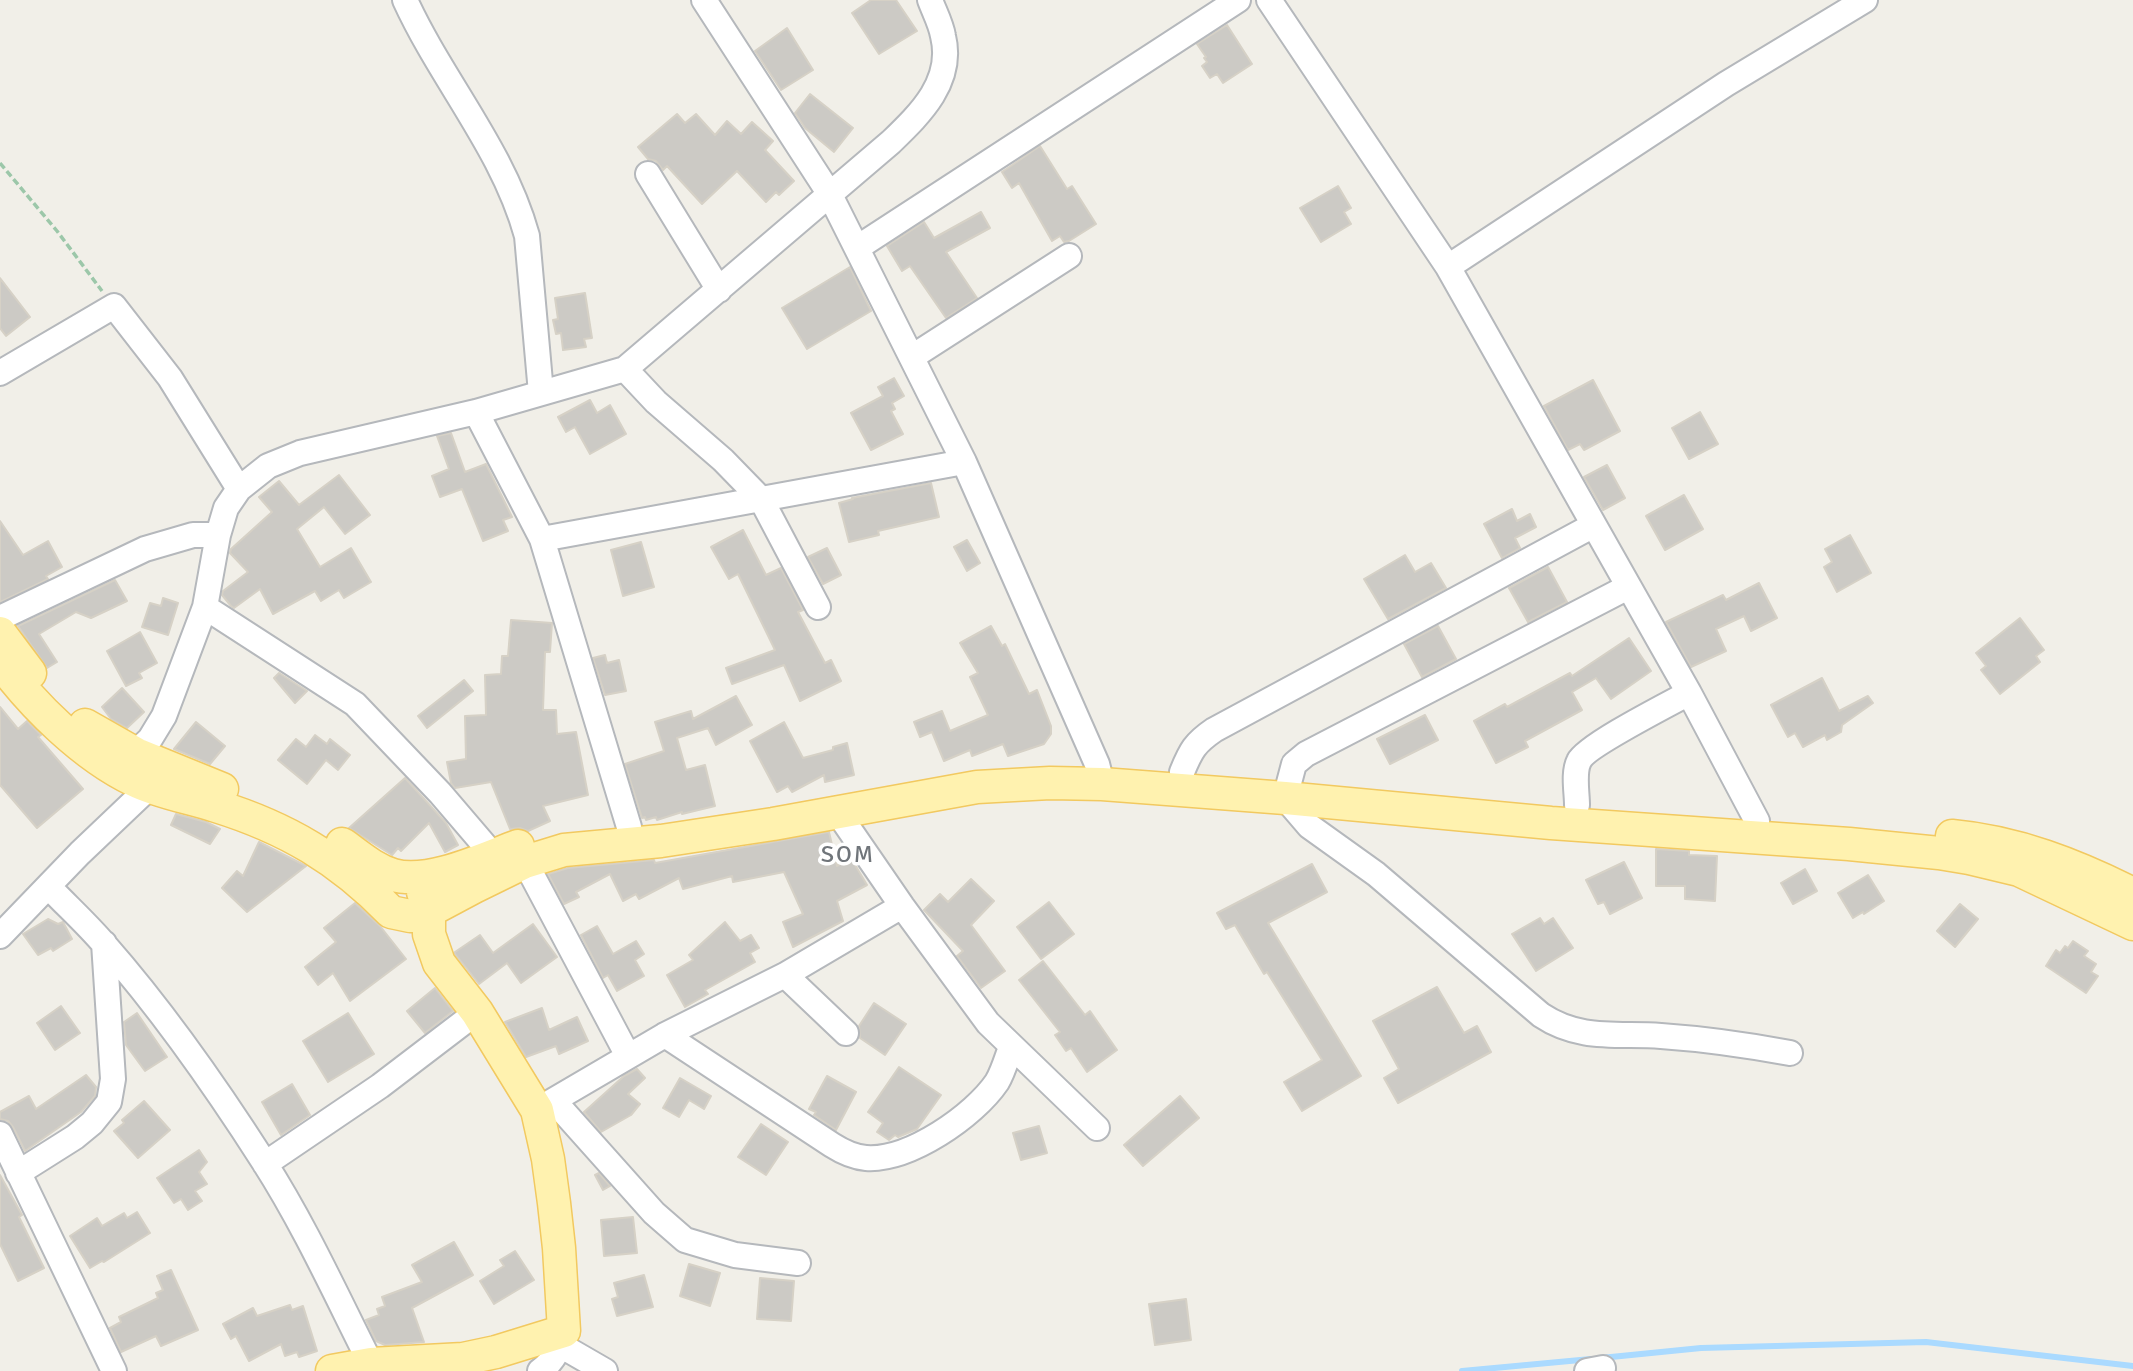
<!DOCTYPE html>
<html>
<head>
<meta charset="utf-8">
<style>
  body { margin:0 }
  canvas { display:block; background:#f1efe8 }
</style>
</head>
<body>
<canvas width="2133" height="1371"></canvas>
<script>
const context = document.querySelector('canvas').getContext('2d');
context.lineJoin = 'round';
function stroke(path, color, width, dash) { context.strokeStyle = color; context.lineWidth = width; context.lineCap = dash ? 'butt' : 'round'; context.setLineDash(dash || []); context.stroke(path); }
function fill(path, color) { context.fillStyle = color; context.fill(path, 'evenodd'); }
function write(font, color, halo, rows, align = 'center') {
  context.font = font + ' Signika,sans-serif'; context.lineWidth = 7; context.setLineDash([]); context.textBaseline = 'middle'; context.strokeStyle = halo; context.fillStyle = color; for (const [text, x, y, turn = 0] of rows) {
    context.save(); context.translate(x, y); context.rotate((+turn || 0) * Math.PI / 180); context.textAlign = isNaN(turn) ? turn : align; if (halo) context.strokeText(text, 0, 0); context.fillText(text, 0, 0); context.restore();
  }
}
stroke(new Path2D(`
  M1601 1358 1701 1348 1926 1342 2133 1366
  M1462 1371 1591 1359`), '#aadaff', 6);
const building = new Path2D(`
  M871 0H896L917 31 879 54 852 13Z
  M1227 25 1252 64 1223 83 1217 74 1210 78 1202 66 1207 62 1204 58 1206 57 1197 44Z
  M787 28 813 70 781 90 755 51Z
  M810 94 853 128 834 152 805 128 795 113Z
  M677 114 685 123 696 114 715 135 727 121 741 134 752 122 773 141 765 150 794 181 779 195 776 192 766 202 737 171 702 204 667 166 663 170 656 161 648 159 638 147Z
  M1040 146 1067 189 1072 186 1096 224 1069 241 1064 242 1060 236 1052 241 1019 183 1012 188 1002 172Z
  M1338 186 1351 208 1344 212 1351 224 1321 242 1300 208Z
  M981 212 990 228 946 252 977 298 946 318 910 266 902 271 887 246 924 222 934 238Z
  M850 267 871 311 807 349 782 308Z
  M0 278 30 317 6 336 0 328Z
  M585 293 592 338 584 339 586 347 563 350 561 333 556 334 553 320 558 319 555 298Z
  M894 378 904 396 892 403 895 409 891 411 903 434 871 450 851 413 883 396 878 387Z
  M1593 380 1620 431 1584 450 1580 444 1568 450 1544 406Z
  M590 400 597 413 610 405 626 434 590 454 575 427 566 432 558 417Z
  M1700 412 1718 444 1689 459 1672 428Z
  M451 433 465 472 486 464 512 517 503 520 508 531 483 541 462 489 440 497 432 476 449 469 437 436Z
  M1607 465 1625 498 1603 510 1584 477Z
  M339 475 370 515 345 534 324 507 297 529 320 567 351 548 371 582 344 598 339 590 321 601 315 591 273 614 260 589 234 608 231 606 222 595 223 591 248 572 230 553 231 549 272 512 259 497 279 481 299 505Z
  M931 483 939 517 878 531 879 535 849 542 839 503 853 499 852 498Z
  M1684 495 1703 529 1665 550 1646 516Z
  M1512 509 1517 521 1530 514 1536 527 1515 538 1520 548 1502 558 1484 524Z
  M0 521 23 555 48 541 62 567 46 576 48 579 0 602Z
  M743 530 766 575 781 568 803 610 798 612 825 663 831 660 841 681 800 701 784 665 732 684 726 668 775 650 738 574 729 579 711 547Z
  M1850 535 1871 573 1837 592 1824 567 1832 562 1825 549Z
  M967 540 980 563 967 571 954 547Z
  M641 542 654 587 623 596 611 550Z
  M827 548 841 575 823 584 808 557Z
  M1405 555 1415 572 1431 563 1446 588 1388 619 1364 579Z
  M1548 567 1567 602 1528 622 1509 588Z
  M115 580 127 601 91 618 76 612 39 634 57 662 47 668 18 626Z
  M1759 583 1777 618 1751 631 1744 616 1716 629 1726 651 1691 667 1666 622 1723 595 1726 600Z
  M163 598 178 603 168 635 142 627 150 603 161 606Z
  M2020 618 2044 650 2036 656 2040 662 2000 694 1981 670 1986 666 1976 653Z
  M511 620 552 623 550 652H545L543 710H556L557 734 576 732 588 795 543 806 550 821 528 831 520 828 510 829 491 782 455 788 451 783 447 762 466 759 465 716 486 715 485 675 501 674 502 656H508Z
  M991 626 1002 646 1005 644 1029 694 1037 690 1051 726V734L1044 744 1008 756 1003 744 972 756 970 750 944 761 932 732 920 737 914 722 942 711 950 731 988 715 970 677 978 673 960 643Z
  M1438 626 1456 659 1422 677 1404 644Z
  M140 632 157 663 139 673 142 678 126 686 107 651Z
  M1629 638 1651 671 1611 699 1596 678 1572 692 1582 710 1525 741 1528 747 1496 763 1474 721 1505 704 1507 707 1570 673 1572 676Z
  M605 655 607 663 619 660 626 691 605 695 593 658Z
  M279 673 307 691 295 703 274 678Z
  M1822 678 1839 711 1868 696 1873 703 1842 725 1841 732 1827 740 1825 735 1803 747 1795 733 1788 737 1771 705Z
  M464 680 473 691 427 728 418 716Z
  M122 688 144 712 127 728 111 719 102 707Z
  M736 696 752 725 716 745 708 728 677 738 686 770 705 765 715 806 682 814V812L657 820 656 817 646 820 645 817 642 818 625 764 664 751 655 722 691 711 693 719Z
  M0 707 18 729 27 721 41 735 38 737 83 789 37 828 0 785Z
  M1425 715 1438 740 1390 764 1377 739Z
  M196 722 225 746 210 764 174 749Z
  M784 722 803 758 833 750V747L847 743 854 775 825 782 824 775 792 792 788 786 777 792 750 741Z
  M315 735 327 744 330 739 350 755 338 770 326 760 307 784 278 760 296 739 306 747Z
  M405 778 446 823 458 845 445 852 429 823 401 851 398 848 392 855 349 828Z
  M176 814 206 822 220 829 210 844 171 825Z
  M829 832 837 866 851 858 867 885 837 901 843 921 793 947 783 922 803 914 784 872 733 882 732 876 683 889 679 878 639 899 636 894 623 901 610 874 576 892 579 897 564 904 548 874 568 868 654 860 655 863Z
  M259 842 306 866 247 912 222 888 237 871 243 876Z
  M1656 849 1689 851V855L1717 856 1715 901 1685 899V886H1656Z
  M1624 862 1642 898 1610 914 1604 902 1598 904 1586 880Z
  M1312 864 1327 892 1268 923 1361 1076 1302 1111 1284 1082 1322 1060 1267 972 1264 974 1235 925 1226 929 1217 913Z
  M1805 869 1817 891 1793 904 1781 883Z
  M1868 875 1884 901 1864 914 1863 912 1853 918 1838 893Z
  M971 879 994 901 971 925 1005 971 981 988 957 956 963 951 924 910 940 894 948 902Z
  M1049 902 1074 934 1041 959 1017 927Z
  M355 903 380 926 406 959 350 1001 333 973 318 985 305 967 336 942 324 928Z
  M1960 904 1978 919 1955 947 1937 931Z
  M1540 918 1544 924 1553 918 1573 948 1536 971 1512 934Z
  M48 919 58 924 63 922 72 939 53 951 51 948 38 955 23 934Z
  M725 922 740 941 751 935 759 948 750 953 755 962 705 990 708 994 685 1007 667 975 693 960 689 955Z
  M533 924 557 957 521 983 507 963 479 984 455 954V952L480 935 493 953Z
  M597 926 613 954 636 941 644 954 635 960 644 976 617 991 608 975 603 978 581 935Z
  M2073 941 2088 951 2084 956 2096 964 2091 972 2098 976 2086 993 2046 966 2056 950 2060 953 2065 946 2068 948Z
  M1043 961 1085 1015 1090 1011 1117 1050 1087 1072 1071 1048 1066 1051 1055 1035 1060 1032 1019 980Z
  M1437 987 1464 1033 1477 1026 1491 1052 1398 1103 1384 1078 1399 1069 1373 1021Z
  M435 988 453 1011 425 1033 407 1011Z
  M874 1003 906 1024 885 1055 860 1038 859 1026Z
  M61 1006 80 1033 55 1050 37 1023Z
  M542 1008 549 1030 577 1017 588 1041 559 1054 556 1046 526 1057 505 1022Z
  M137 1013 167 1057 145 1071 126 1045 124 1022Z
  M348 1013 374 1054 328 1082 303 1041Z
  M899 1067 941 1095 917 1129 898 1137 895 1135 889 1140 877 1132 883 1123 868 1112Z
  M637 1069 645 1078 628 1094 640 1104 631 1115 601 1132 584 1112 624 1076Z
  M86 1075 96 1087 95 1096 81 1112 25 1151 13 1127 8 1121 0 1119V1112L29 1096 36 1109Z
  M827 1076 856 1092 836 1130 814 1115 816 1112 809 1109Z
  M680 1078 711 1096 704 1109 689 1100 679 1117 663 1108Z
  M292 1084 310 1115 281 1135 262 1102Z
  M1180 1096 1199 1118 1143 1166 1124 1145Z
  M144 1101 170 1130 138 1158 114 1131 124 1123 122 1120Z
  M761 1124 788 1142 766 1175 738 1157Z
  M1039 1126 1047 1153 1021 1160 1013 1133Z
  M199 1150 207 1162 199 1172 207 1184 195 1191 202 1201 188 1210 181 1199 174 1203 157 1178Z
  M599 1173 610 1186 603 1190 595 1175Z
  M0 1175 22 1215 19 1217 44 1268 18 1281 0 1244Z
  M137 1212 150 1233 104 1262 102 1261 90 1268 70 1236 97 1218 102 1226 124 1213 127 1218Z
  M633 1217 637 1253 604 1256 601 1220Z
  M454 1242 473 1275 412 1308 424 1342 385 1345 376 1341 366 1320 379 1315 377 1309 385 1306 382 1297 422 1282 412 1265Z
  M515 1251 534 1280 494 1304 480 1281 504 1266 500 1260Z
  M689 1264 720 1273 710 1306 680 1296Z
  M171 1270 198 1330 161 1346 156 1336 121 1352 110 1328 121 1322 119 1317 158 1298 156 1293 163 1290 157 1276Z
  M644 1275 653 1307 617 1316 612 1299 618 1297 614 1283Z
  M760 1278 794 1281 791 1321 757 1319Z
  M1186 1299 1191 1340 1155 1345 1149 1304Z
  M290 1305 292 1310 303 1306 317 1351 299 1357 297 1352 285 1356 281 1344 249 1361 236 1336 231 1339 223 1324 253 1308 257 1316Z`);
fill(building, '#cccac5');
stroke(building, '#d6d1c6', 2);
const minor = new Path2D(`
  M405 0C442 81 503 149 527 236L541 393
  M704 0 829 193 964 462 1097 764 1102 784
  M1269 0 1448 267 1689 693 1757 821
  M648 174 719 290
  M857 248 1238 0
  M1448 267 1726 84 1865 0
  M912 357 1069 256
  M625 369 656 402 723 460 761 499 818 607
  M0 373 114 306 170 378 239 489
  M476 412 542 539 629 827
  M542 539 964 462
  M1628 587 1306 754 1294 764 1285 798 1309 826 1376 874 1541 1015C1580 1041 1617 1033 1661 1036 1704 1039 1747 1045 1790 1053
  M205 607 355 704 440 793 493 855
  M0 618 145 549 193 535H218
  M124 764 150 739 164 716 205 607 218 535 226 508 239 489 268 466 300 453 476 412 625 369 891 142C921 113 954 81 943 36 941 24 934 11 930 0
  M1182 772C1191 750 1195 743 1214 730L1594 525
  M1577 805C1577 792 1573 773 1579 761 1586 746 1669 704 1689 693
  M838 813 902 906 988 1023 1097 1128
  M525 862 628 1056
  M49 887C67 906 87 924 104 944 163 1011 216 1087 264 1162 305 1226 337 1297 371 1364
  M0 936 80 853 161 776
  M785 975 846 1033
  M665 1035 832 1145C843 1152 853 1157 866 1158 909 1161 974 1116 997 1082 1003 1072 1007 1058 1011 1047
  M554 1101 654 1213 685 1240 735 1255 798 1263
  M537 1110 665 1035 785 975 902 906
  M0 1134 114 1371
  M265 1164 380 1086 477 1012
  M18 1173 75 1137 92 1123 109 1102 113 1079 104 943
  M560 1345 605 1371
  M540 1371C554 1361 560 1348 564 1331
  M1587 1371 1603 1368`);
const major = new Path2D(`
  M0 633 30 673
  M0 661C33 706 84 756 134 780 160 793 189 797 216 806 287 828 339 859 391 912L410 916 429 911 474 887 525 862 564 850 661 841 773 824 977 787 1050 783 1102 784 1285 798 1551 823 1849 844 1939 853 1969 858 2019 870 2133 924
  M85 725 136 754 222 789
  M1952 836C2017 842 2075 865 2133 894
  M342 844C358 855 373 869 393 875 429 885 483 859 518 846
  M332 1371 371 1364 463 1359 496 1352 564 1331 559 1248 554 1203 548 1159 537 1110 477 1012 439 963 429 934V911L423 892`);
stroke(minor, '#b5b8bc', 28);
stroke(major, '#f2c960', 35);
stroke(new Path2D(`
  M0 163 57 231 102 291`), '#9cc7a9', 3.5, [7, 3.5]);
stroke(minor, '#fff', 24);
stroke(major, '#fff2af', 32);
context.letterSpacing = '2px';
write('24px', '#70757a', '#fff', [
  ["SOM",848,856]
]);
context.letterSpacing = '0px';
</script>
</body>
</html>
